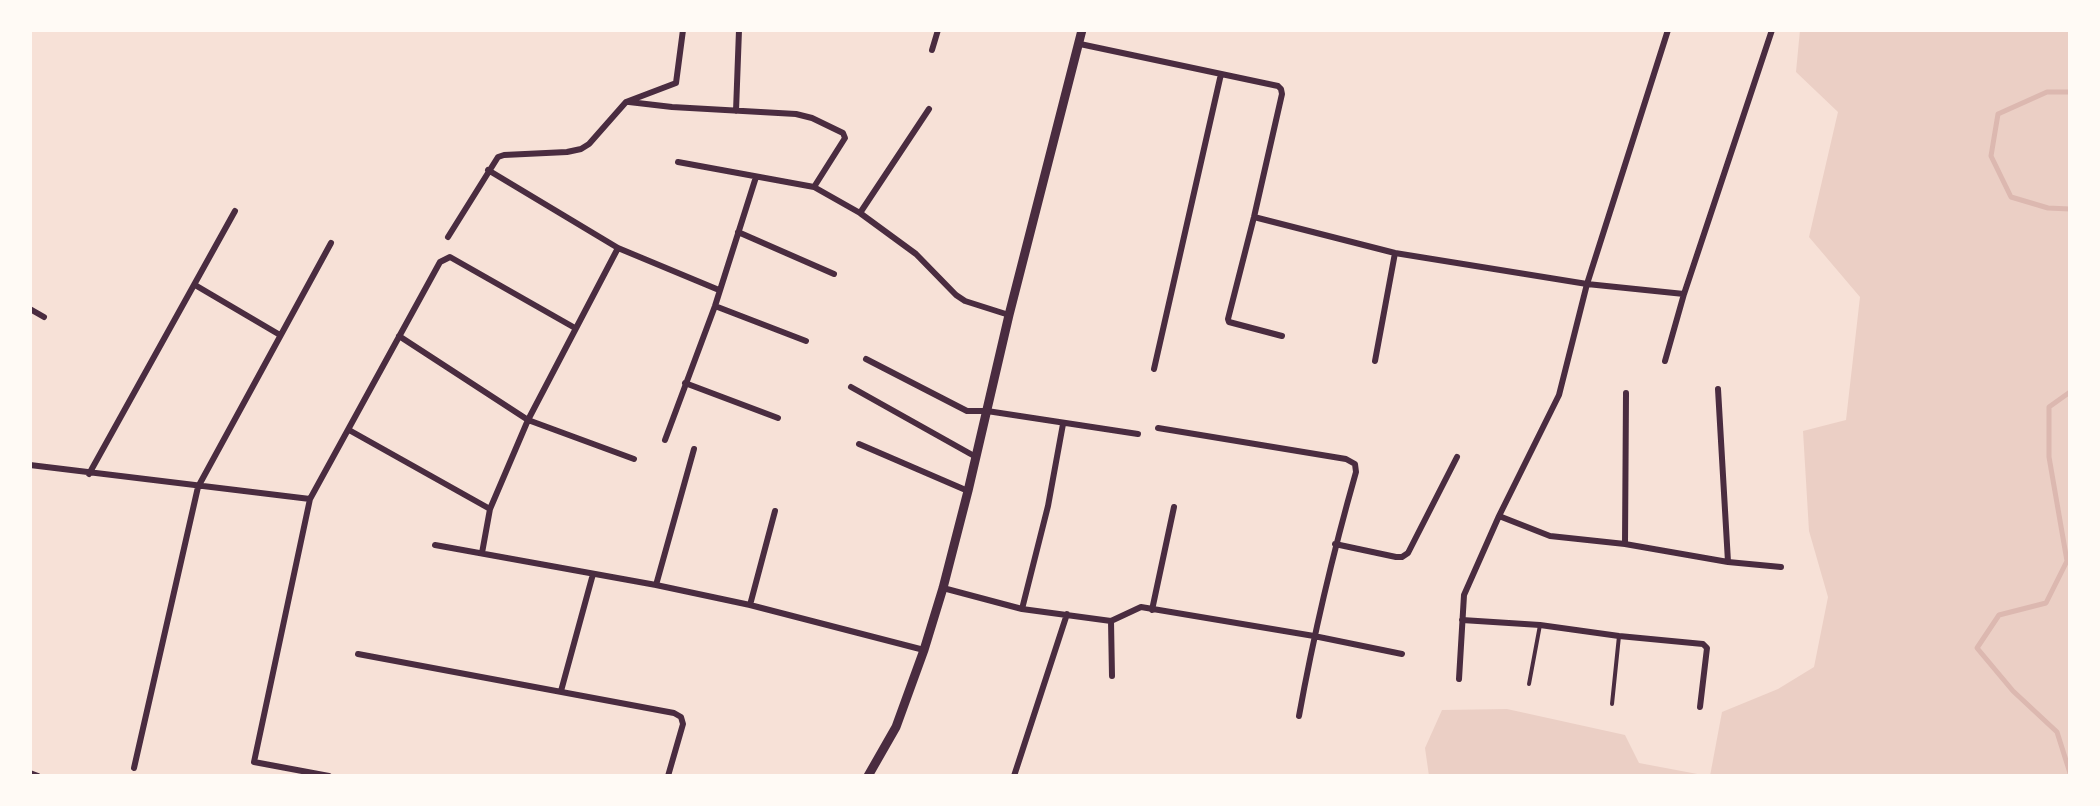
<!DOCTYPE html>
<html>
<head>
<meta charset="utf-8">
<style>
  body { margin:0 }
  #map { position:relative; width:2100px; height:806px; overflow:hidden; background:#f7e1d7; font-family:"Golos Text",sans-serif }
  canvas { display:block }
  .frame { position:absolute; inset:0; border:32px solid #fffaf5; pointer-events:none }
</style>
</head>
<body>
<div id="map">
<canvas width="2100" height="806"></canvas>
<div class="frame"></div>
</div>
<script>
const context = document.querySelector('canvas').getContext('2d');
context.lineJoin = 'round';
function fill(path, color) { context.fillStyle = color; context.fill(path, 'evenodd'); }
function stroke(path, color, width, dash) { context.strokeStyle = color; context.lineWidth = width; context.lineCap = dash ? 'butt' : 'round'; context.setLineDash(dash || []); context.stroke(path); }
fill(new Path2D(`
  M1800 30H2070V776H1710L1722 712 1778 689 1814 667 1828 597 1809 531 1803 431 1846 420 1860 297 1809 237 1838 112 1796 72Z
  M1507 709 1625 735 1639 763 1708 776H1429L1425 748 1442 710Z`), '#ebcfc5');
stroke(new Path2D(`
  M2070 92H2047L1998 114 1991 156 2011 197 2048 208 2070 209
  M2070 392 2049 407V457L2067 561 2046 603 1999 615 1977 648 2013 691 2057 732 2070 773`), '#dcb8b0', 5);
stroke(new Path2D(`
  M1529 684 1540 625
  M1612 704 1619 636`), '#4a2c40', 4);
stroke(new Path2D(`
  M1080 44 1278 86 1281 89 1282 94 1254 217 1228 319 1229 322 1282 336
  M932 50 938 30
  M629 102 672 107 796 114 812 118 843 133 845 138 814 187
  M736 111 739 30
  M678 162 814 187 860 213 916 254 956 295 965 301 1009 315
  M488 170 618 248 719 290
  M860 213 929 109
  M1254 217 1395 253 1587 284 1684 294
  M738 232 834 274
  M448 237 498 157 504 155 567 152 581 149 589 144 626 102 676 83 683 30
  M195 285 280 335
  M715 306 806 341
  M30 309 44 317
  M399 336 528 420 634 459
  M866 359 967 411H987L1138 434
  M1375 361 1395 253
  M1665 361 1684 294 1772 30
  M1154 369 1221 74
  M685 383 778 418
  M851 387 976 457
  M1718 389 1728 562
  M1158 428 1346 459 1355 464 1356 472C1333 553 1314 633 1299 716
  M349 430 490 509
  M665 440 715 306 756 177
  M859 444 968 491
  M30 465 310 499
  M89 474 235 211
  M1499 516 1550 536 1625 544 1728 562 1781 567
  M1335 544 1396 557H1402L1408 553 1457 457
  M1625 544 1626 393
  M435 545 656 585 750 605 924 650
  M482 553 490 509 528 420 618 248
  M656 585 694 449
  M943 588 1022 609 1111 621 1141 607 1314 636 1402 654
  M750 605 775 511
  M1022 609 1048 506 1063 424
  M1152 610 1174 507
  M1462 620 1540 625 1619 636 1703 644 1707 648 1700 707
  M1111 621 1112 676
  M358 654 674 713 681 717 683 724 668 776
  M1459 679 1464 595 1499 516 1559 395 1587 284 1668 30
  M561 691 593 574
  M134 768 198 487 331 243
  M30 773 38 776
  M329 776 254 762 310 499 440 262 450 257 575 328
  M1014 776 1067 614`), '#4a2c40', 6);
stroke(new Path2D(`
  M868 776 896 727 924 650 943 588 968 491 1009 315 1082 30`), '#4a2c40', 9);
</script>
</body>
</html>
